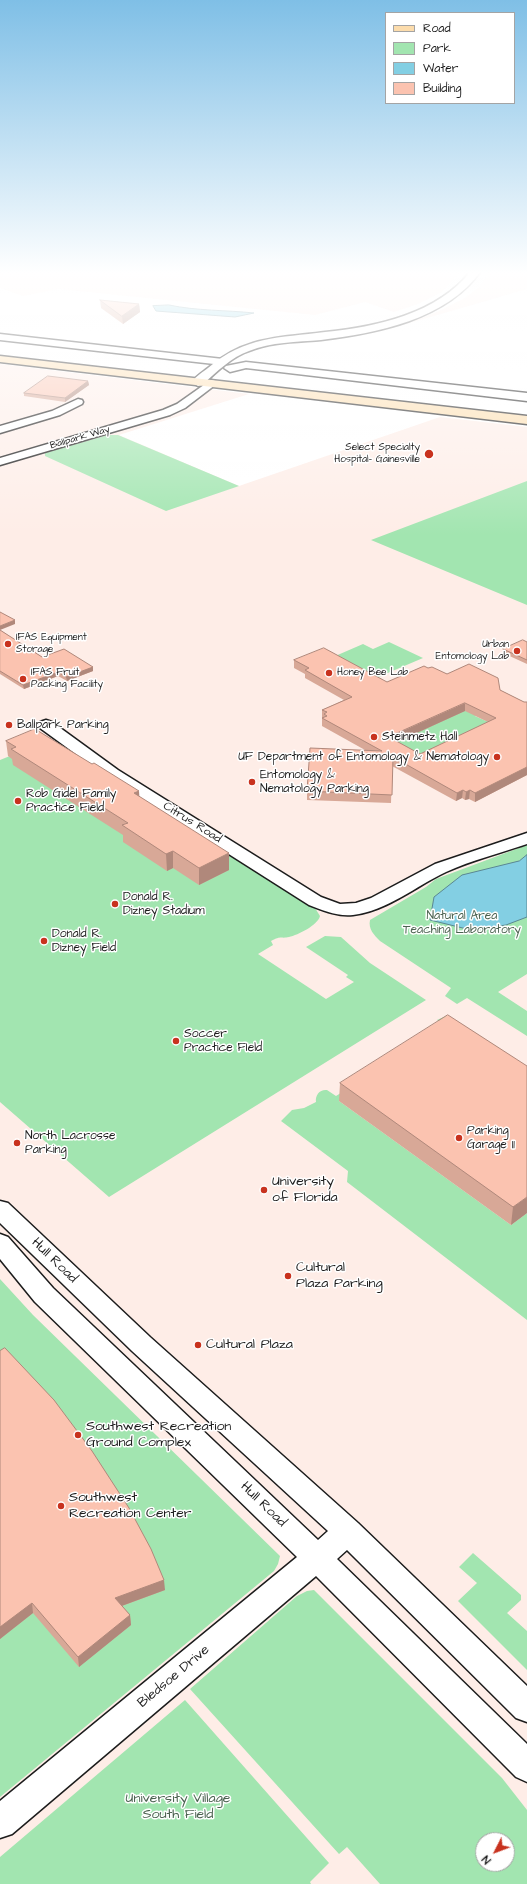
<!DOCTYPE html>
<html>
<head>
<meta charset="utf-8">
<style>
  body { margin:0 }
  #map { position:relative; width:527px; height:1884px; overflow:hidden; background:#fff; font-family:"Architects Daughter",sans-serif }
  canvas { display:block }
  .legend { position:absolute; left:385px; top:12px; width:130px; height:92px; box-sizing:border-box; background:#fff; border:1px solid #a4a4a4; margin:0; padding:5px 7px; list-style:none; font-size:12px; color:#1c1c1c }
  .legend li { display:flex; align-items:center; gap:8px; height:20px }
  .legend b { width:20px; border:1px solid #a4a4a4 }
  .north { position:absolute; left:475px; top:1832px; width:40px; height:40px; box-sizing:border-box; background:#fff; border:1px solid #a4a4a4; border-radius:50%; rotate:228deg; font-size:11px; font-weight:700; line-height:16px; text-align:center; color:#1c1c1c }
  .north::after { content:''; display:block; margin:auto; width:14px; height:18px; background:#c8321e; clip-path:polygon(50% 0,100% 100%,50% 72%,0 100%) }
</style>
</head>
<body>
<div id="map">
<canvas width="527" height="1884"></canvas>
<ul class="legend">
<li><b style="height:5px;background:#fcdcac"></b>Road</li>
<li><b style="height:11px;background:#a2e5b0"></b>Park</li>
<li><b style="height:11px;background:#83cfe3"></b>Water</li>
<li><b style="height:11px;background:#fbc3b0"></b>Building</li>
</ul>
<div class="north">N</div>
</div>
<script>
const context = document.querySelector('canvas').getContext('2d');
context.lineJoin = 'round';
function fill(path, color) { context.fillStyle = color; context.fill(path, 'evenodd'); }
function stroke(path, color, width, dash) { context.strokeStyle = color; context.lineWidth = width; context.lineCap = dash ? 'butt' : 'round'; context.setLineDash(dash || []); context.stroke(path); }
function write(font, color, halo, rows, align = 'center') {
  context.font = font + ' "Architects Daughter",sans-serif'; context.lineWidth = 3; context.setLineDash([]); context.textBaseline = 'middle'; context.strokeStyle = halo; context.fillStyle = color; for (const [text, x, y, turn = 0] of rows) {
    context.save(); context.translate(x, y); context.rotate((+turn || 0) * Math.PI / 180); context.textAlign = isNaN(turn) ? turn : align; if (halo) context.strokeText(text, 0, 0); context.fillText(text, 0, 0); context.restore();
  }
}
fill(new Path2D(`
  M0 271H460L455 278 442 292 418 304 394 312 365 302 315 315 58 289 23 296 0 288Z
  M490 271H527V289L403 325 439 311 465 298 479 287Z
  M0 364 249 394 119 435 239 486 440 417 527 427V1884H0ZM483 1840H507V1864H483Z`), '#feede7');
fill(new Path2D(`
  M108 435H118L239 486 166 511 45 456V453Z
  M527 481V605L371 540Z
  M389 642 423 658 376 678 333 657 363 644 373 649Z
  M472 707 474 709 475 716 486 721 500 722 414 765 383 748Z
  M37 745 150 804 315 908 320 916C318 925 298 935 289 937 280 939 282 935 271 941L273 945 258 954 317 993 326 999 354 982 346 977 348 975 306 947 325 936 341 937 370 963 426 1000 109 1197 0 1102V760Z
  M527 845V974L498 992 527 1011V1036L467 998 457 1004 445 996 451 988 380 941C374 935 368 929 370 920L426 887 436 879Z
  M446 1016 453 1019 499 1048 490 1055 515 1071 524 1065 527 1067V1085L447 1033 339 1101 511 1225 527 1213V1320L347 1182 348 1171 281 1121 292 1110 304 1108 316 1102C315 1095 320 1089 327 1090L336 1096 446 1027 437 1020Z
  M60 1233 458 1601 477 1583 459 1567 473 1553 521 1595V1600L507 1613 527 1631V1670L458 1601Z
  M0 1279 33 1315 280 1556 278 1564 274 1571 0 1797Z
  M314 1590 502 1778 527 1810V1884H380L347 1847 339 1854 190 1689 297 1596 307 1591ZM483 1840H507V1864H483Z
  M185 1700 329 1863 310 1882 311 1884H0V1857Z`), '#a2e5b0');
const water = new Path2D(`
  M169 305C197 311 226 310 254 313L235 317 156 311 153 306Z
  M527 855V917L506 925 471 930 430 920 434 897 462 875 519 861Z`);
fill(water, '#83cfe3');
stroke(water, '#5a8793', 1);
const minor = new Path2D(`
  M0 334 223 359 228 362 223 365 0 340Z
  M211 380 215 381 216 383 215 385 185 408 170 415 0 465V458L163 410 177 404Z
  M78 399 82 400 83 402 82 404 60 415 0 433V426L52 411Z
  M46 720 52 722 118 770 321 897 340 904 356 903 371 898 435 864 527 833V844C501 853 472 860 446 872 416 886 387 911 353 915 338 917 322 910 309 905L106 776 40 728 38 725 40 722Z
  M0 1201 8 1203 150 1337 358 1523 527 1686V1722L516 1718 347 1550 337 1559 527 1744V1782L516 1777 316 1576 12 1834 0 1838V1801L297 1557 35 1302 0 1259V1234L8 1237 53 1288 318 1540 328 1531 132 1351 0 1223Z`);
const tertiary = new Path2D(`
  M471 271H481C446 320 377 333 321 340 297 342 271 342 249 351 231 357 217 372 202 385L198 386 192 382C196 376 203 372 208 368 245 336 279 338 325 332 376 327 437 314 471 271Z
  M246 362 527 393V401L246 368 230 372 224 368 226 366Z`);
const primary = new Path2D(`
  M0 356 527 416V424L0 362Z`);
stroke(minor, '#1c1c1c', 3);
stroke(tertiary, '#1c1c1c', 3);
stroke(primary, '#1c1c1c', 3);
fill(minor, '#fff');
fill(tertiary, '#fff');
fill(primary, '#fcdcac');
fill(new Path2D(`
  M100 300 139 304 140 312 123 324 101 308Z
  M88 381 89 385 65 402 24 396V393Z
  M0 630 42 657 93 667V671L67 681 58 676 24 689 0 674Z
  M527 642V664L503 653V649Z
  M294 660 387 682 428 668 500 690 524 702H527V775L475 802 469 799 465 800 462 798 456 801 392 766 391 803 307 800V791L365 750 322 726V710L344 700 305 678V674L294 668ZM465 711 488 722 420 754 397 742Z
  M6 741 140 797 229 870 199 885 173 868 167 871 123 842V835L13 765 12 759 8 756Z
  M340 1083 527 1213 511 1225 339 1101Z
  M0 1351 165 1590 122 1606 130 1615 131 1625 79 1667 33 1613 0 1639Z`), '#d8a897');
fill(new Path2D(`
  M139 304 140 312 123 324 122 316Z
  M88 381 89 385 65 402V398Z
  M15 620V624L0 630V626Z
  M93 667V671L67 681 66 677Z
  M58 672V676L24 689 23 685Z
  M465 703V711L388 746 389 737Z
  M527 767V775L475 802V793Z
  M463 790 462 798 456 801 457 793Z
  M470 790 469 799 465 800 466 792Z
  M139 791 140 807 134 793Z
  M173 851V868L167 871 166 854Z
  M229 853V870L199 885V868Z
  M527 1197V1213L511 1225 513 1207Z
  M164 1580 165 1590 116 1608 115 1598Z
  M32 1603 33 1613 0 1639V1627Z
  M130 1615 131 1625 79 1667 78 1657Z`), '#b0887b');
const building = new Path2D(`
  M100 300 139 304 122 316Z
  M48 376 88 381 65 398 24 393Z
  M0 612 15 620 0 626Z
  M0 630 42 657 64 649 93 667 66 677 58 672 23 685 0 671Z
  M523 640 527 642V660L503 649Z
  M324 648 387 682 424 666 428 668 432 667 447 674 469 664 498 678 500 690 524 702H527V767L475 793 470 790 466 792 463 790 457 793 393 757 392 795 307 791 310 748 382 751 322 718 327 716 324 714 327 712 322 710 352 697 305 670 309 668 294 660ZM465 703 496 718 420 754 389 737Z
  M35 729 92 764 94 763 139 791 134 793 229 853 199 868 173 851 166 854 122 825 128 823 11 749 16 747 6 741Z
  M448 1015 527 1066V1197L513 1207 340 1083Z
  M5 1348 54 1400 92 1451 129 1508 151 1549 164 1580 115 1598 130 1615 78 1657 32 1603 0 1627V1351Z`);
fill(building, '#fbc3b0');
stroke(building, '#b0887b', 1);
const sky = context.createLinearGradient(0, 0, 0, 535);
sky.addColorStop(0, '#7fbfe6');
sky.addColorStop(0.51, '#fff');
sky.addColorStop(1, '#ffffff00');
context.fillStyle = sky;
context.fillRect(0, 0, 527, 535);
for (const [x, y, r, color] of [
  [429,454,5,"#c8321e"],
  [8,644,4,"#c8321e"],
  [517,651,4,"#c8321e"],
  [329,673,4,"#c8321e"],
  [23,679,4,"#c8321e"],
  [9,725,4,"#c8321e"],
  [374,737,4,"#c8321e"],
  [497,757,4,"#c8321e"],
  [252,782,4,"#c8321e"],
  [18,801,4,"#c8321e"],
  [115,904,4,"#c8321e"],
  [44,941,4,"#c8321e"],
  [176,1041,4,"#c8321e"],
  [459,1138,4,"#c8321e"],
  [17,1143,4,"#c8321e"],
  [264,1190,4,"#c8321e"],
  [288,1276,4,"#c8321e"],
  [198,1345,4,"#c8321e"],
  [78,1435,4,"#c8321e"],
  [61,1506,4,"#c8321e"]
]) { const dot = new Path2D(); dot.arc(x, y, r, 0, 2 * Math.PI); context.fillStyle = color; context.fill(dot); stroke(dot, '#fff', 1.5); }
write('10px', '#1c1c1c', '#fff', [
  ["Ballpark Way",80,438,-16]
]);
write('10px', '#1c1c1c', '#fff', [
  ["Select Specialty",420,448,"right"],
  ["Hospital- Gainesville",420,460,"right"],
  ["IFAS Equipment",16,638],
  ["Storage",16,650],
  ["Urban",509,645,"right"],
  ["Entomology Lab",509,657,"right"],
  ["IFAS Fruit",31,673],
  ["Packing Facility",31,685],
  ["Honey Bee Lab",337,673]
], 'left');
write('12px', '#1c1c1c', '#fff', [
  ["Ballpark Parking",17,725],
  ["Steinmetz Hall",382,737],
  ["UF Department of Entomology & Nematology",489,757,"right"],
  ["Entomology &",260,775],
  ["Nematology Parking",260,789],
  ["Rob Gidel Family",26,794],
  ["Practice Field",26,808],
  ["Donald R.",123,897],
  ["Dizney Stadium",123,911],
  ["Donald R.",52,934],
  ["Dizney Field",52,948],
  ["Soccer",184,1034],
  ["Practice FIeld",184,1048],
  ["Parking",467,1131],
  ["Garage 11",467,1145],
  ["North Lacrosse",25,1136],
  ["Parking",25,1150]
], 'left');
write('12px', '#1c1c1c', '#fff', [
  ["Citrus Road",192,823,32]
]);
write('12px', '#4b6250', '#fff', [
  ["Natural Area",462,916],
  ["Teaching Laboratory",462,930]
]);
write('14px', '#1c1c1c', '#fff', [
  ["University",272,1182],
  ["of Florida",272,1198],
  ["Cultural",296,1268],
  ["Plaza Parking",296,1284],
  ["Cultural Plaza",206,1345],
  ["Southwest Recreation",86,1427],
  ["Ground Complex",86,1443],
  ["Southwest",69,1498],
  ["Recreation Center",69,1514]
], 'left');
write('14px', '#1c1c1c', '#fff', [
  ["Hull Road",54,1261,44],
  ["Hull Road",263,1505,44],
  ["Bledsoe Drive",174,1677,-40]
]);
write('14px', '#4b6250', '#fff', [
  ["University Village",178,1799],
  ["South Field",178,1815]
]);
</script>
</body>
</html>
